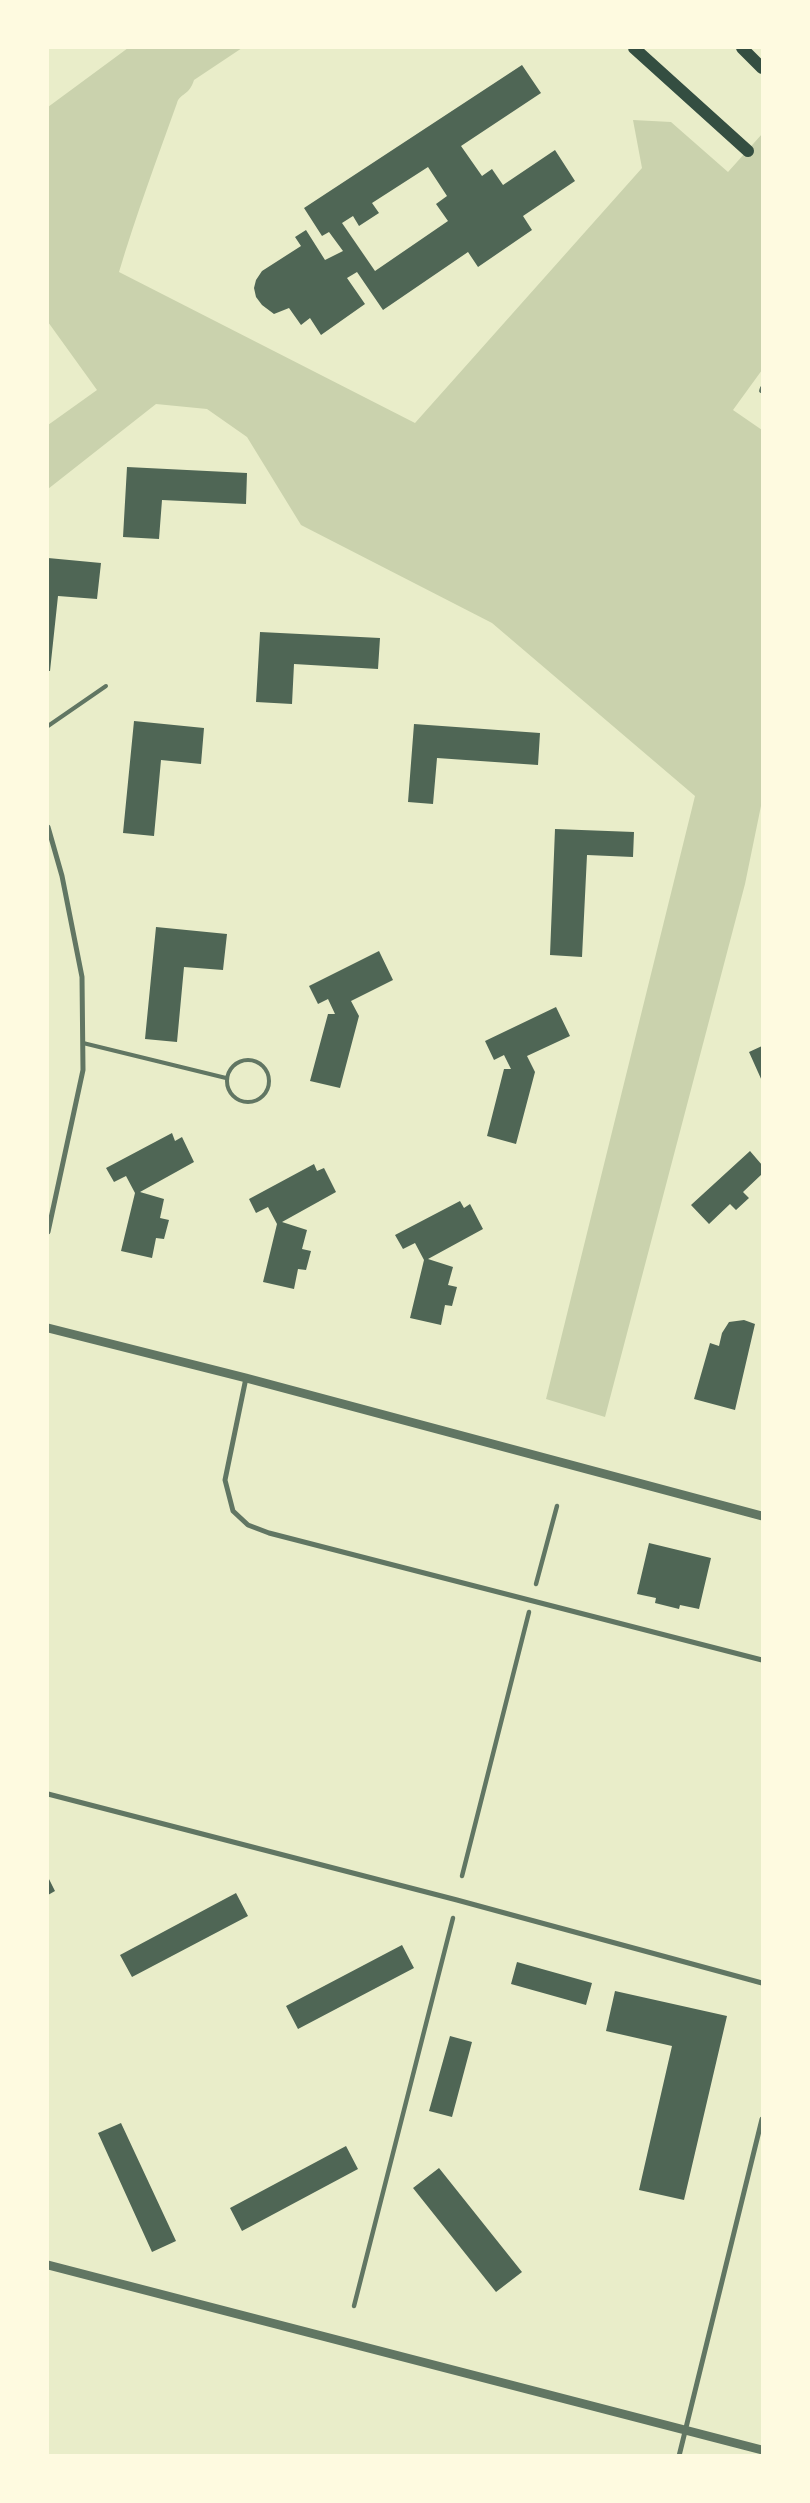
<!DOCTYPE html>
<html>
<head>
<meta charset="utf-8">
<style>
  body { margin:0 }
  #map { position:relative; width:810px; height:2503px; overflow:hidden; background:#e9edc9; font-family:"Fira Sans",sans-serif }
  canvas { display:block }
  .frame { position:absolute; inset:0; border:49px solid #fefae0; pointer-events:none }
</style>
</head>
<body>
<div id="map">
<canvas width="810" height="2503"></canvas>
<div class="frame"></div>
</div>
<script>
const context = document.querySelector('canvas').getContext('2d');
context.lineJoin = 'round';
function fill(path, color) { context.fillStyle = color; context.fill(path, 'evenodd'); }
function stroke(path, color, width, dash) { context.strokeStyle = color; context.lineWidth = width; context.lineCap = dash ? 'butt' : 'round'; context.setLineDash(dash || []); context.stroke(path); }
fill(new Path2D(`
  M128 48H242L194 80C189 96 180 93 177 103 157 159 136 215 119 272L415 423 642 168 633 120 671 122 728 172 762 134V370L733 410 762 430V801L745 884 605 1417 546 1399 695 796 492 623 301 525 247 437 207 409 156 404 48 489V425L97 390 48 322V107Z`), '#cad2ad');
fill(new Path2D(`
  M522 65 541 93 461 146 482 176 492 169 503 185 555 150 575 181 523 216 532 230 478 267 468 252 383 310 357 272 347 278 365 304 321 335 310 318 301 325 289 308 274 314 262 305 256 297 254 288 256 280 262 271 301 246 295 237 306 230 325 260 343 251 329 232 322 236 304 208ZM428 167 447 196 436 204 448 221 375 271 342 223 353 216 359 226 379 213 372 203Z
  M127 467 247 473 246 504 162 500 159 539 123 537Z
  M48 558 101 563 97 599 58 596 50 671H48Z
  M260 632 380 638 378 669 294 664 292 704 256 702Z
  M134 721 204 728 201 764 161 760 154 836 123 833Z
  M414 724 540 733 538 765 437 758 433 804 408 802Z
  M555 829 634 832 633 857 587 855 582 957 550 955Z
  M156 927 227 934 223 970 184 967 177 1042 145 1039Z
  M379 951 393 980 351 1001 359 1016 340 1088 310 1081 328 1014H335L328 999 318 1004 309 986Z
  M556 1007 570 1036 527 1056 535 1072 516 1144 487 1136 504 1069H511L504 1055 494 1060 485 1041Z
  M762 1046V1081L749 1052Z
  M172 1133 175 1141 182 1137 194 1162 140 1192 164 1199 160 1218 169 1220 164 1239 156 1238 152 1258 121 1251 135 1193 126 1176 114 1182 106 1168Z
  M750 1151 762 1165V1174L743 1192 749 1198 736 1210 730 1204 709 1224 691 1205Z
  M314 1164 317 1171 324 1168 336 1192 282 1222 307 1230 302 1249 311 1251 306 1270 298 1269 294 1289 263 1282 277 1224 268 1207 256 1213 249 1199Z
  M460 1201 464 1208 470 1204 483 1229 428 1259 453 1267 448 1285 457 1287 452 1306 445 1305 441 1325 410 1318 424 1260 415 1243 403 1249 395 1235Z
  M744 1320 755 1324 735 1410 694 1399 710 1343 719 1346 722 1333 729 1322Z
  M649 1543 711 1558 699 1609 680 1605 679 1609 655 1603 656 1598 637 1594Z
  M48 1877 55 1891 48 1895Z
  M236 1893 248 1916 132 1977 120 1955Z
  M402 1945 414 1968 298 2029 286 2006Z
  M517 1962 592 1983 586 2005 511 1984Z
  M615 1991 727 2016 684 2200 639 2190 672 2046 606 2031Z
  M450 2036 472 2042 452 2117 429 2111Z
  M121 2123 176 2241 152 2252 98 2133Z
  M346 2146 358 2169 242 2231 230 2208Z
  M439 2168 522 2272 496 2292 413 2188Z`), '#4f6655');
stroke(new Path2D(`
  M761 391 762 388
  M48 726 106 686
  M83 1043 226 1078
  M227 1081a21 21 0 1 1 42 0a21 21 0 1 1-42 0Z`), '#617663', 4);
stroke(new Path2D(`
  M536 1584 557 1506
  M462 1876 529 1612
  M354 2306 453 1918`), '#617663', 4.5);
stroke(new Path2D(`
  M48 827 62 876 82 977 83 1070 48 1232
  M246 1378 225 1480 233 1511 248 1525 269 1533 762 1660
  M48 1794 457 1900 762 1983
  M679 2456 762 2119`), '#617663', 5);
stroke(new Path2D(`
  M48 1328 246 1378 762 1516
  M48 2265 762 2450`), '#617663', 9);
stroke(new Path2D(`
  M634 48 748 151
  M742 48 762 68`), '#344e41', 12);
</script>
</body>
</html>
